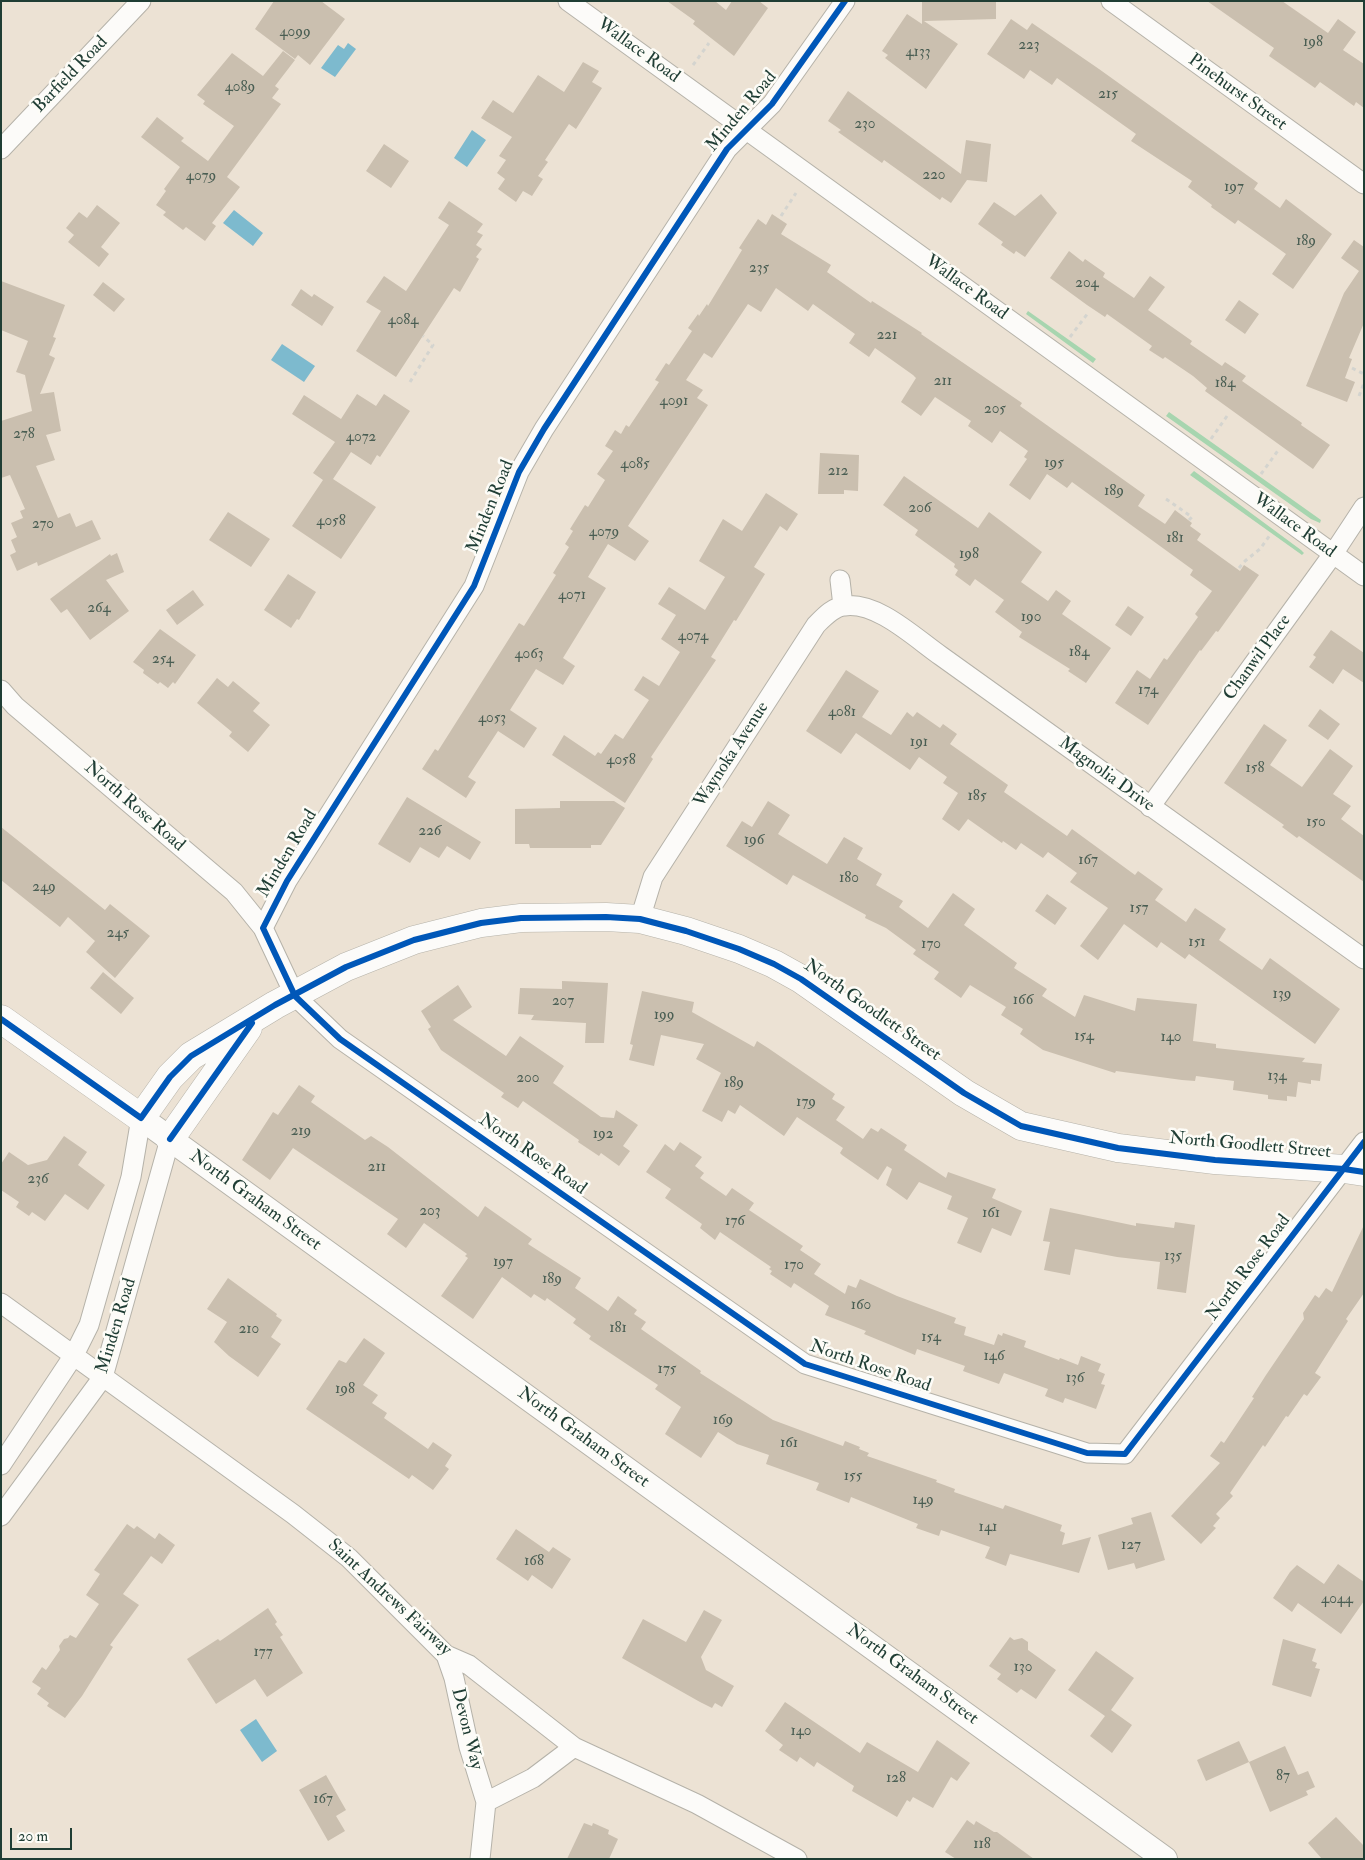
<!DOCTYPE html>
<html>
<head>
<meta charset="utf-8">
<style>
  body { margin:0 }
  #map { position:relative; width:1365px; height:1860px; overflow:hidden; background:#ece2d4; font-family:"IM FELL Double Pica",serif }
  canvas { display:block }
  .frame { position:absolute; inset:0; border:2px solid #1f3d34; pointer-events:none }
  .scale { position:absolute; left:10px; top:1828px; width:62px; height:22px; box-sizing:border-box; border:2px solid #1f3d34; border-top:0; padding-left:6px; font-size:15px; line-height:18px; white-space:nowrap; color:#1f3d34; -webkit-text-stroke:4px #fdfcf7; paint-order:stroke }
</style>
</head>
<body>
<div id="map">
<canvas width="1365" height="1860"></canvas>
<div class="frame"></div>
<div class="scale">20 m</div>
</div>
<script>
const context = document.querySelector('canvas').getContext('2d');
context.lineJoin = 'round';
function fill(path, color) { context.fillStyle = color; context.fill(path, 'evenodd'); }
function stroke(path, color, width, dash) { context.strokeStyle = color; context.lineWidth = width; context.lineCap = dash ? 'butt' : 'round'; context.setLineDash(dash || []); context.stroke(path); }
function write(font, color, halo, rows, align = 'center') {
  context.font = font + ' "IM FELL Double Pica",serif'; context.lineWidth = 5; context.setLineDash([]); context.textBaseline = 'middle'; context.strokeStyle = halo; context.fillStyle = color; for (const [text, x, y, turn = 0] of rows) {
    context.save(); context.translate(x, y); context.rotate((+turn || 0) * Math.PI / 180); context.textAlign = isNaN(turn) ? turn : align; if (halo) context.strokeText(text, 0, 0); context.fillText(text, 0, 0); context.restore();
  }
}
fill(new Path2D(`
  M1028 311 1096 359 1093 363 1026 314Z
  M1169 412 1321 520 1320 523 1311 519 1166 416Z
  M1194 471 1301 550 1304 553 1302 555 1190 475Z`), '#a7d5af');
fill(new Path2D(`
  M348 43 356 49 335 77 321 68 338 45 344 49Z
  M472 130 486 140 467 167 454 158Z
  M234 210 263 233 253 246 223 223Z
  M282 344 315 366 304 382 271 360Z
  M256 1719 277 1751 262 1762 240 1730Z`), '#7dbace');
fill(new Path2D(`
  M274 1H321L345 19 310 65 298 55 295 59 255 29Z
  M667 1H715L726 10 732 1H759L768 8 734 56 693 24 695 21Z
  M922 1H996V19L924 21 958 44 926 89 885 58 888 55 882 51 907 14 922 24Z
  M1207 1H1282L1328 33 1338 19 1356 32 1343 50 1364 64V108L1356 102 1354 106 1320 82 1315 88 1269 56 1274 48Z
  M1011 19 1027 30 1032 23 1099 69 1258 183 1254 189 1280 208 1286 199 1332 234 1293 289 1272 274 1286 254 1238 220 1235 224 1211 207 1212 205 1188 187 1192 181 1131 141 1136 134 1057 78 1052 85 1030 70 1024 79 987 54Z
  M283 51 295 60 275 86 279 89 272 98 281 104 227 177 240 187 212 223 216 226 205 241 186 227 183 230 163 215 166 212 156 205 166 191 164 189 180 167 141 137 157 117 184 138 181 141 208 161 234 126 203 104 205 101 197 95 232 53 263 76Z
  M583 62 599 71 592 82 602 88 576 129 569 124 545 160 548 162 538 176 543 179 532 196 523 191 516 202 498 189 505 179 497 173 506 160 499 156 512 137 481 118 493 100 513 113 538 75 564 92Z
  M848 91 961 174 966 140 991 144 987 182 967 180 951 203 942 197 940 200 884 160 882 163 838 132 841 130 828 121Z
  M384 144 409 161 391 188 366 171Z
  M1041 194 1057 213 1025 257 1016 251 1014 254 1001 245 1003 242 978 224 994 202 1015 216Z
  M449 201 483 224 477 232 483 235 476 245 482 249 476 257 479 259 460 292 454 288 396 377 356 351 381 311 366 302 384 276 406 291 449 225 438 218Z
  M97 205 120 223 101 247 109 254 99 267 68 242 74 235 66 228 79 212 87 218Z
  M772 214 787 224 781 234 831 265 827 272 871 303 872 301 922 333 921 334 1022 403 1020 406 1145 495 1138 506 1165 524 1175 510 1192 523 1190 526 1201 534 1197 540 1240 571 1244 565 1259 575 1218 632 1216 631 1201 651 1200 650 1148 725 1115 703 1137 670 1150 679 1164 658 1167 660 1198 617 1195 614 1212 591 1190 575 1193 570 1072 482 1067 488 1047 474 1030 500 1009 485 1027 459 1024 457 1028 451 1000 431 992 443 968 426 971 421 935 397 921 416 901 402 916 378 913 375 875 348 869 357 849 343 855 334 813 304 808 311 776 288 761 312 748 304 712 358 704 353 686 380 703 390 697 398 708 405 628 526 649 541 635 561 608 544 588 577 606 588 563 658 575 666 563 685 536 669 510 710 537 728 524 748 498 731 468 777 476 782 466 798 422 769 435 749 438 751 519 623 524 626 556 575 553 573 569 547 565 544 573 531 570 529 585 505 588 507 605 480 597 474 613 451 605 446 615 430 621 434 626 425 629 427 659 382 655 380 666 363 669 365 692 331 688 328 698 314 699 316 707 304 708 306 742 250 739 248 758 219 766 225Z
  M1354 240 1364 247V323L1349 358 1352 359 1345 378 1355 382 1347 402 1306 386 1344 293 1359 271 1341 258Z
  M1069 251 1083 262 1085 259 1105 273 1103 277 1134 298 1150 276 1165 287 1148 310 1192 341 1190 344 1222 366 1225 362 1246 376 1242 381 1302 423 1301 425 1330 445 1313 469 1205 391 1207 388 1193 376 1165 357 1163 359 1149 350 1152 346 1107 314 1105 317 1087 305 1050 278Z
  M1 281 65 305 53 337 56 338 49 355 55 358 40 394 54 392 61 431 46 435 55 460 36 466 58 518 70 513 76 527 92 520 101 539 38 566 37 562 17 571 10 555 16 552 11 540 17 537 11 523 23 518 20 511 25 509 10 475 1 478V421L32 411 25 375 16 372 28 341 1 330Z
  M103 282 125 299 114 312 93 295Z
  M301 289 312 297 314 294 334 307 322 326 291 305Z
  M1239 300 1259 314 1245 334 1225 320Z
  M357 394 376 406 384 394 410 411 380 457 377 455 371 465 351 452 333 479 376 507 341 559 292 526 323 480 313 473 335 442 292 414 304 395 341 419Z
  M820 453 859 455 858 491 844 490V494H818Z
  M904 476 978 528 989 512 1042 552 1021 582 1048 601 1056 590 1071 601 1062 614 1111 648 1086 683 1068 671 1070 669 1019 637 1022 632 995 612 1004 600 975 579 970 586 955 575 958 570 954 567 955 564 915 535 918 530 883 505Z
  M766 493 798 514 787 531 780 526 754 567 765 574 736 621 734 620 711 657 716 660 651 757 653 759 625 803 552 755 564 735 595 756 598 752 601 754 615 734 623 739 649 700 634 690 643 676 659 686 680 652 661 639 676 615 658 604 669 587 705 610 725 577 699 561 723 519 742 531Z
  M228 512 270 539 251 567 209 540Z
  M117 553 124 572 106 580 129 611 90 640 67 609 61 613 50 599 110 554 111 556Z
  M288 574 316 592 299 620 297 619 291 628 264 610Z
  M193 590 204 605 177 625 166 610Z
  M1128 606 1144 617 1131 636 1115 625Z
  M160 629 196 655 175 684 173 682 168 688 160 682 158 684 143 673 144 670 133 662Z
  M1331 630 1364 653V683L1343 669 1333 684 1309 667 1316 657 1313 655Z
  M846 670 879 691 862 717 891 735 907 712 913 717 917 712 940 728 943 724 957 734 950 744 1008 785 1004 792 1067 836 1072 829 1135 875 1138 871 1163 889 1155 900 1186 922 1195 908 1226 929 1219 940 1262 970 1270 958 1340 1009 1315 1044 1189 954 1185 959 1161 942 1157 948 1124 924 1098 960 1080 946 1108 908 1070 882 1077 873 1048 852 1043 858 1021 843 1016 850 1003 841 1002 843 968 819 959 831 942 819 958 793 943 783 947 777 919 757 910 770 856 733 841 754 806 731Z
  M217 678 228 687 233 681 260 703 253 711 270 725 248 752 229 736 232 732 197 703Z
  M1320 709 1340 724 1328 740 1308 726Z
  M1264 724 1287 740 1270 765 1302 787 1330 749 1353 766 1333 794 1351 806 1341 819 1364 836V882L1299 836 1297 838 1282 827 1284 825 1224 783Z
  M407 797 481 842 470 860 447 846 439 858 420 847 410 863 378 844Z
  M560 801H614L625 808 601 845H591V848H530L529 844H515V809L560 808Z
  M768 801 790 815 778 834 827 864 844 837 863 848 857 859 882 874 876 885 903 901 899 907 928 928 953 893 975 909 964 925 1017 963 1014 968 1047 989 1042 996 1075 1017 1084 995 1135 1011 1137 998 1197 1004 1193 1041 1216 1044V1048L1305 1058 1302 1062 1322 1064 1320 1081 1311 1080V1084L1298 1082 1296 1097 1287 1096V1101L1268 1099V1095L1233 1090 1234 1081 1196 1076 1195 1081 1182 1080 1116 1071 1115 1073 1043 1050 1020 1034 1023 1029 1001 1015 1006 1007 970 985 961 998 934 979 939 972 913 954 916 950 886 928 865 918 866 915 793 875 787 885 726 846 742 821 752 827Z
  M1 827 105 910 110 904 150 936 115 978 86 952 95 941 68 917 60 927 1 880Z
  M1047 894 1067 908 1055 925 1035 911Z
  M103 972 134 998 121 1014 90 988Z
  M562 981 608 983 604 1043H585L586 1023 531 1020 534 1015 518 1014 520 988 562 989Z
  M458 985 472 1007 453 1020 506 1056 520 1036 564 1066 553 1083 601 1117 614 1118 616 1110 638 1125 623 1146 630 1151 619 1166 601 1153 599 1156 578 1142 579 1140 523 1101 518 1108 501 1097 504 1093 441 1050 428 1029 431 1027 421 1011Z
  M642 991 694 1002 692 1012 754 1047 757 1041 768 1048 835 1094 832 1099 845 1107 836 1120 863 1139 871 1128 878 1132 881 1128 907 1145 904 1150 946 1178 948 1172 996 1189 992 1198 1022 1211 1011 1236 992 1228 981 1253 957 1243 968 1218 947 1209 952 1196 919 1182 907 1200 886 1185 892 1169 887 1166 878 1180 842 1155 840 1153 843 1148 797 1117 784 1136 740 1105 735 1114 728 1110 722 1122 702 1111 721 1073 696 1059 704 1044 661 1035 654 1066 629 1060 633 1045 630 1044Z
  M299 1085 315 1096 311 1102 365 1140 371 1136 388 1147 478 1217 485 1206 532 1239 528 1244 581 1278 575 1288 608 1311 618 1296 637 1310 634 1314 646 1322 641 1329 701 1371 700 1373 773 1420 843 1446 845 1441 860 1447 859 1449 869 1453 867 1456 937 1480 936 1482 955 1489 954 1492 1003 1509 1005 1505 1062 1525 1060 1531 1065 1533 1062 1545 1091 1537 1079 1573 1010 1554 1006 1566 985 1558 990 1547 941 1530 939 1536 916 1528 918 1524 851 1497 849 1503 816 1490 819 1483 766 1464 769 1455 737 1444 718 1432 701 1458 665 1434 681 1407 655 1389 658 1385 589 1339 591 1336 573 1323 576 1319 547 1298 545 1301 534 1294 531 1298 502 1277 473 1319 441 1296 468 1258 465 1256 467 1254 424 1223 406 1248 387 1234 398 1219 293 1148 270 1180 242 1160 273 1112 278 1115Z
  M64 1136 87 1152 78 1165 105 1185 88 1210 65 1194 45 1221 32 1212 29 1216 16 1207 19 1202 1 1190V1164L9 1152 28 1165 47 1160Z
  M680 1142 702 1157 695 1166 704 1173 700 1178 726 1196 732 1188 754 1203 749 1210 803 1246 800 1250 821 1264 814 1274 845 1294 848 1285 856 1288 860 1279 897 1296 956 1318 954 1323 966 1327 964 1335 994 1345 998 1334 1002 1336 1003 1333 1026 1341 1024 1347 1059 1360 1060 1358 1078 1365 1081 1356 1101 1364 1098 1371 1105 1374 1101 1384 1105 1385 1096 1409 1065 1398 1063 1403 1045 1396 1048 1389 1004 1373 999 1384 963 1371 965 1366 917 1349 915 1355 864 1334 866 1331 825 1315 829 1306 794 1283 791 1288 770 1274 772 1271 769 1269 771 1267 720 1232 715 1240 700 1228 702 1224 665 1198 671 1189 646 1172 665 1144 674 1151Z
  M1050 1208 1136 1226V1223L1174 1228 1175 1222 1195 1225 1186 1293 1157 1289 1160 1262 1117 1257 1075 1249 1070 1275 1044 1270 1050 1242 1043 1241Z
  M1364 1225V1293L1346 1319 1348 1321 1315 1373 1321 1377 1307 1396 1304 1394 1288 1417 1286 1416 1265 1447 1263 1445 1230 1493 1233 1496 1216 1514 1220 1518 1213 1526 1216 1528 1201 1544 1171 1516 1220 1463 1210 1456 1221 1441 1224 1443 1254 1398 1252 1397 1266 1375 1304 1319 1303 1313 1315 1295 1319 1298 1326 1288 1332 1292Z
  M228 1278 277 1314 276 1316 282 1320 271 1337 281 1344 258 1377 229 1356 214 1342 227 1322 207 1309Z
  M364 1338 385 1353 363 1385 378 1395 372 1403 387 1413 384 1418 428 1449 433 1442 452 1455 445 1466 449 1469 433 1490 412 1475 409 1479 306 1409 339 1360 346 1363Z
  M1151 1512 1165 1560 1136 1569 1134 1563 1108 1570 1098 1535 1133 1524 1131 1518Z
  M127 1524 134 1529 137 1526 155 1539 159 1533 175 1545 162 1564 151 1556 123 1594 139 1605 110 1645 113 1647 82 1696 65 1718 47 1706 49 1703 37 1694 41 1688 32 1682 42 1667 46 1670 60 1650 59 1646 64 1639 68 1638 70 1635 76 1638 99 1604 86 1595 100 1574 94 1570Z
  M516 1529 549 1552 553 1547 571 1559 552 1589 532 1575 528 1581 496 1559Z
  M1338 1564 1364 1582V1601L1341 1634 1298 1603 1292 1612 1273 1598 1290 1572 1297 1565 1324 1584Z
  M268 1608 277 1622 275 1624 283 1635 280 1637 303 1673 267 1697 255 1679 216 1704 187 1659 218 1639 220 1641Z
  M704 1610 722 1620 701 1657 706 1670 734 1686 722 1707 715 1703 712 1708 700 1702 622 1658 643 1619 686 1642Z
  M1010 1637 1014 1640 1022 1638 1028 1642V1650L1056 1670 1036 1699 1021 1689 1017 1693 997 1679 1001 1674 989 1666Z
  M1283 1639 1316 1649 1312 1661 1317 1663 1315 1668 1320 1669 1311 1697 1272 1685Z
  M1096 1651 1134 1678 1111 1710 1132 1725 1112 1753 1090 1736 1105 1716 1068 1690Z
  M785 1702 860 1753 867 1742 918 1772 937 1740 970 1763 957 1781 951 1777 933 1808 913 1797 910 1802 907 1800 897 1817 852 1791 854 1786 817 1762 814 1767 800 1757 797 1762 779 1750 783 1745 765 1731Z
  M1239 1741 1249 1762 1206 1781 1197 1760Z
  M1285 1746 1298 1775 1308 1771 1315 1787 1306 1791 1308 1795 1270 1812 1249 1762Z
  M326 1775 346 1810 336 1816 345 1831 328 1841 299 1790Z
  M1336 1817 1364 1846V1859H1322L1308 1843Z
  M967 1820 974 1825 976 1821 994 1832H997L1034 1859H956L945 1852Z
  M584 1823 592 1826 593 1823 609 1830 608 1834 618 1839 609 1859H567Z`), '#cabfaf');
const minor = new Path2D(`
  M568 1 1364 576
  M845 1 772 104 727 149 544 429 519 472 474 586 287 881 263 928 295 996 340 1039 805 1364 1087 1453 1125 1454 1364 1142
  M1111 1 1364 184
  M1 149 141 1
  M840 580 843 606
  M1 690 15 706 234 892 263 928
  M1150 807 1333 554 1364 507
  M640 919 653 877 816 625C824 617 833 607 844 606 877 601 915 638 941 656L1364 959
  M1 1303 293 1514 349 1558 446 1655 469 1665 574 1747 697 1804 797 1859
  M1 1465 74 1355 89 1325 131 1177 141 1118
  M1 1516 103 1377 170 1139
  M446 1655 454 1678 469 1747 486 1802
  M480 1859 486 1802 533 1778 574 1747`);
const tertiary = new Path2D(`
  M141 1118 1165 1859`);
const secondary = new Path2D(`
  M1 1019 141 1118 170 1077 191 1056 275 1005 346 967 414 940 481 923 521 918 606 917 640 919 686 931 739 949 774 964 801 979 964 1093 1021 1126 1118 1148 1215 1160 1344 1169 1364 1172
  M170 1139 248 1028`);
stroke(minor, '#b5b2a9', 21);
stroke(tertiary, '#b5b2a9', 26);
stroke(secondary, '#b5b2a9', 29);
stroke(new Path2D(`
  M693 65 709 43
  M781 216 796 193
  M1070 337 1088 313
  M1352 368 1364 374
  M410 382 433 345 423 336
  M1359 396 1364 383
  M1211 439 1227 416
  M1261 474 1279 449
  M1166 499 1192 517 1189 520
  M1239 568 1245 561 1260 549 1270 535`), '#d4d4cf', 3, [4, 4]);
stroke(minor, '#fcfbf9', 19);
stroke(tertiary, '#fcfbf9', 24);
stroke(secondary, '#fcfbf9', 28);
stroke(new Path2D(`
  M845 1 772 104 727 149 544 429 519 472 474 586 287 881 263 928 295 996 340 1039 805 1364 1087 1453 1125 1454 1364 1142
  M1 1019 141 1118 170 1077 191 1056 275 1005 346 967 414 940 481 923 521 918 606 917 640 919 686 931 739 949 774 964 801 979 964 1093 1021 1126 1118 1148 1215 1160 1344 1169 1364 1172
  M170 1139 252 1023`), '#0057b8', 6);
write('15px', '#4a5e53', null, [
  ["4099",295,33],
  ["198",1313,43],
  ["223",1029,46],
  ["4133",918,53],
  ["4089",240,88],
  ["215",1108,95],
  ["230",865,125],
  ["220",934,176],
  ["4079",201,177],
  ["197",1234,188],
  ["189",1306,242],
  ["235",759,269],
  ["204",1087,284],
  ["4084",403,321],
  ["221",887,336],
  ["211",943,382],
  ["184",1225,384],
  ["4091",674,402],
  ["205",995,410],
  ["278",24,435],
  ["4072",361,438],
  ["195",1054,464],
  ["4085",635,465],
  ["212",838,472],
  ["189",1114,492],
  ["206",920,509],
  ["4058",331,522],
  ["270",43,525],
  ["4079",604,533],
  ["181",1175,539],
  ["198",969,555],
  ["4071",572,596],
  ["264",99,609],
  ["190",1031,618],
  ["4074",693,637],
  ["184",1079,653],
  ["4063",529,655],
  ["254",163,660],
  ["174",1148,691],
  ["4081",842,713],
  ["4053",492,719],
  ["191",919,743],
  ["4058",621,761],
  ["158",1255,769],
  ["185",977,797],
  ["150",1316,823],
  ["226",430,832],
  ["196",754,841],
  ["167",1088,861],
  ["180",849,879],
  ["249",44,888],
  ["157",1139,909],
  ["245",118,934],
  ["151",1197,943],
  ["170",931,945],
  ["139",1282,995],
  ["166",1023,1001],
  ["207",563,1002],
  ["199",664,1016],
  ["154",1084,1037],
  ["140",1171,1038],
  ["134",1277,1077],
  ["200",528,1079],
  ["189",734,1084],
  ["179",806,1103],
  ["219",301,1132],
  ["192",603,1135],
  ["211",377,1168],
  ["236",38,1180],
  ["203",430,1212],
  ["161",991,1214],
  ["176",735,1222],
  ["135",1173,1257],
  ["197",503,1263],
  ["170",794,1266],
  ["189",552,1280],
  ["160",861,1306],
  ["181",618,1329],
  ["210",249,1330],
  ["154",931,1338],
  ["146",994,1357],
  ["175",667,1370],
  ["136",1075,1379],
  ["198",345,1390],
  ["169",723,1421],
  ["161",789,1444],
  ["155",853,1477],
  ["149",923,1501],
  ["141",988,1528],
  ["127",1131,1546],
  ["168",534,1562],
  ["4044",1337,1600],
  ["177",263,1653],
  ["130",1023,1668],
  ["140",801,1732],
  ["87",1283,1777],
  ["128",896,1779],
  ["167",323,1800],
  ["118",982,1845]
]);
write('18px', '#1f3d34', '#fdfcf7', [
  ["Wallace Road",638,51,36],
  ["Barfield Road",71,75,-46],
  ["Pinehurst Street",1237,93,36],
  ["Minden Road",742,112,-50],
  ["Wallace Road",966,288,36],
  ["Minden Road",491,507,-68],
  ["Wallace Road",1294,526,36],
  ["Chanwil Place",1258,658,-54],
  ["Waynoka Avenue",732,755,-57],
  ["Magnolia Drive",1106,775,36],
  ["North Rose Road",134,807,41],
  ["Minden Road",288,854,-59],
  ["North Goodlett Street",872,1011,35],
  ["North Goodlett Street",1250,1146,5],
  ["North Rose Road",532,1155,35],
  ["North Graham Street",255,1201,36],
  ["North Rose Road",1249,1268,-53],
  ["Minden Road",117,1326,-73],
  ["North Rose Road",870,1367,19],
  ["North Graham Street",583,1438,36],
  ["Saint Andrews Fairway",389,1598,43],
  ["North Graham Street",912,1675,36],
  ["Devon Way",466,1729,76]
]);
</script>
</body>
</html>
